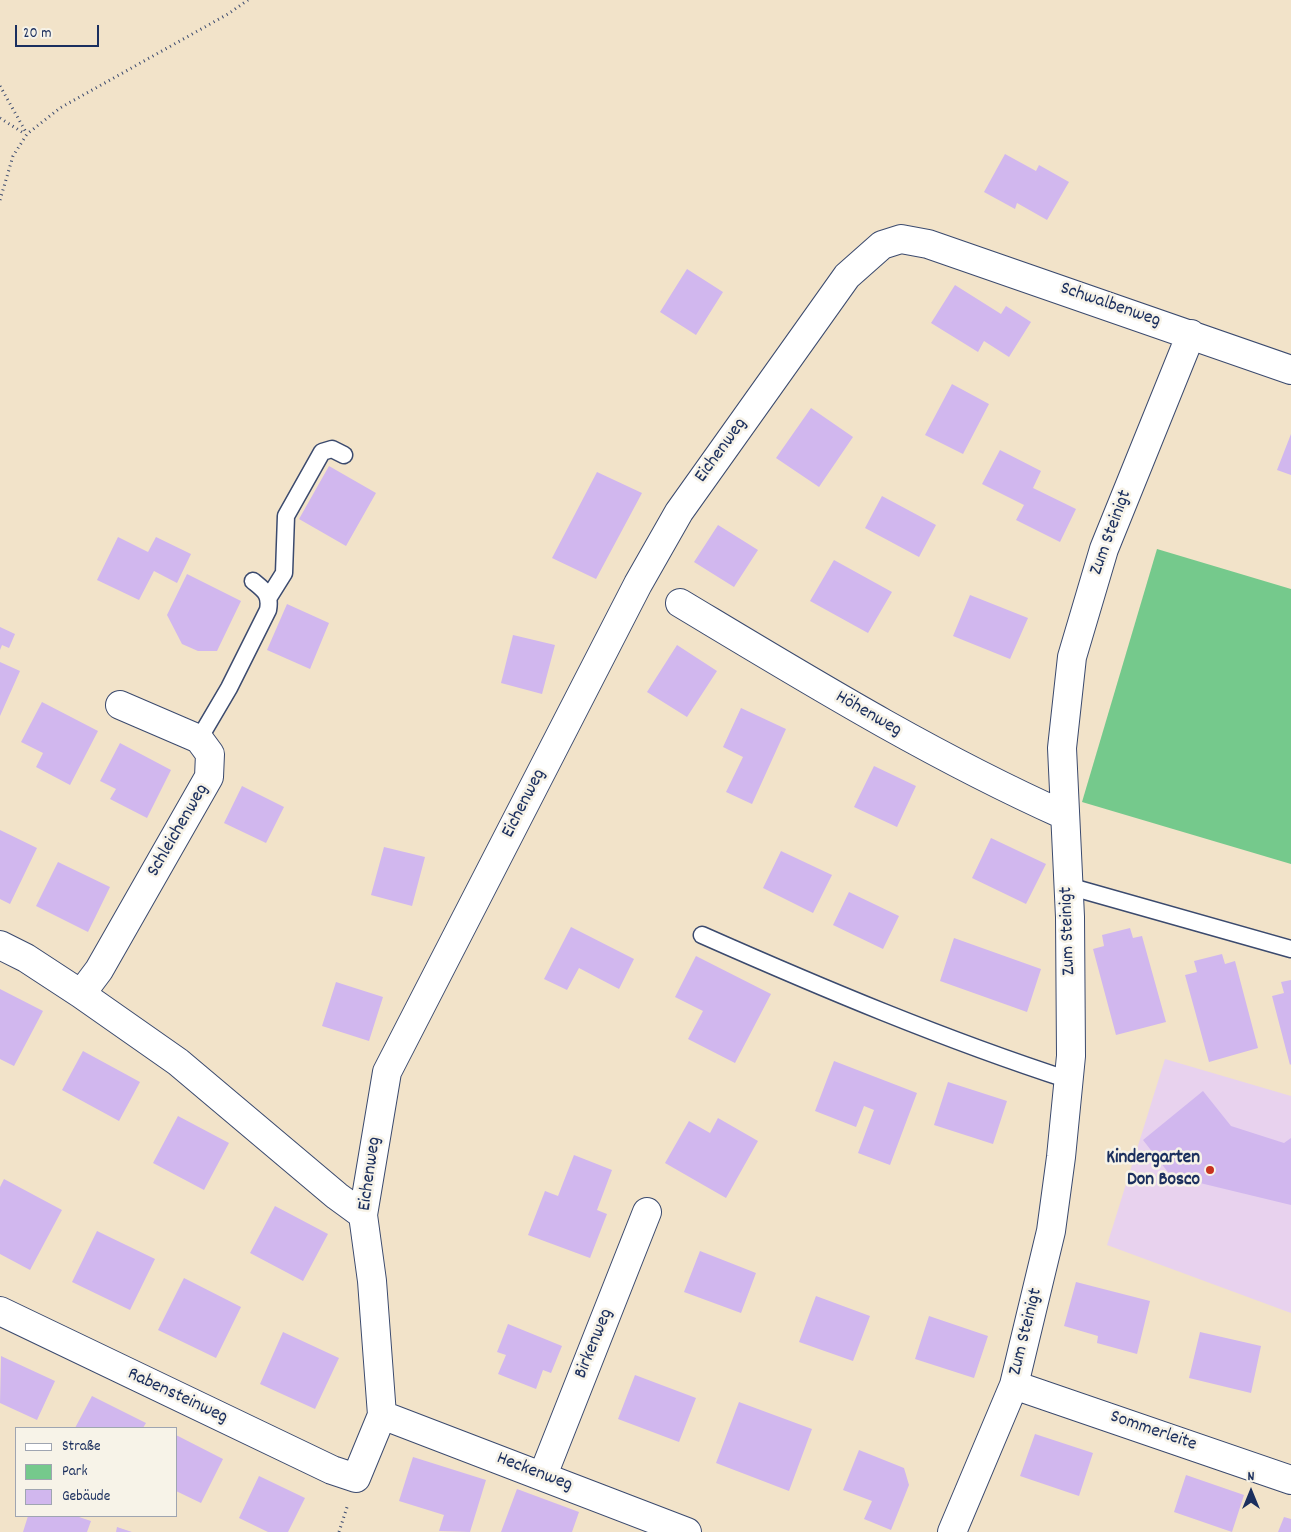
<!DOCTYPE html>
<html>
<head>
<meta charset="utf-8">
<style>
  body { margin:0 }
  #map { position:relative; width:1291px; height:1532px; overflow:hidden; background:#f2e3c9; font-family:Dekko,sans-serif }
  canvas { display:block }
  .legend { position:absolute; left:15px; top:1427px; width:162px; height:90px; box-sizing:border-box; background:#f7f3e8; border:1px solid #9fa5b1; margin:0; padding:6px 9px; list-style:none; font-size:15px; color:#1b2f5e }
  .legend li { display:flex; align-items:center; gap:10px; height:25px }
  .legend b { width:25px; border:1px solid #9fa5b1 }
  .north { position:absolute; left:1226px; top:1467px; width:50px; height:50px; -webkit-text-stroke:4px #f7f3e8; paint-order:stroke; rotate:0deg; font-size:14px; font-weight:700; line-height:20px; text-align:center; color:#1b2f5e }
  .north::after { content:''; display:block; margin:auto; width:18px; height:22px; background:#1b2f5e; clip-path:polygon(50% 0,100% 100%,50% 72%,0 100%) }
  .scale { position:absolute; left:15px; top:25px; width:84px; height:22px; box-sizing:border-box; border:2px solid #1b2f5e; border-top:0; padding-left:6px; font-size:15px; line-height:18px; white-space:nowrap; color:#1b2f5e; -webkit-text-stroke:4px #f7f3e8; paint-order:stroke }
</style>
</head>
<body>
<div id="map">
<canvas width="1291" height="1532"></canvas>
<ul class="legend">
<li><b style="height:6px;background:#fff"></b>Straße</li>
<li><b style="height:14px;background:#75c98c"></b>Park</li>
<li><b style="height:14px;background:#d1b7ee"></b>Gebäude</li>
</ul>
<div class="north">N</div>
<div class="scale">20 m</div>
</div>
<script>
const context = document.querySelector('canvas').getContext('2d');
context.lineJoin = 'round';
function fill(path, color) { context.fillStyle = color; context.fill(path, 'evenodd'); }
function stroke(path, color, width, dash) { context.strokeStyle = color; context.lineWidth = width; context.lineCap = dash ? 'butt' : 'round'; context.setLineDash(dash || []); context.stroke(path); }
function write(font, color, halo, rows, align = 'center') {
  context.font = font + ' Dekko,sans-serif'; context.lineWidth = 5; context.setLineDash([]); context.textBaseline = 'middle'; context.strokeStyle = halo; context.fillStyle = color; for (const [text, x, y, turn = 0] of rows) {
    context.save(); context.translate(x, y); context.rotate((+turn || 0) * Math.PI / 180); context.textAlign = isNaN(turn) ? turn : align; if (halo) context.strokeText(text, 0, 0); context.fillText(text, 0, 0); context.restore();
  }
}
fill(new Path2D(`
  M1165 1059 1291 1096V1313L1107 1245Z`), '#e8d2ee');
fill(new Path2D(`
  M1157 549 1291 589V864L1082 802Z`), '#75c98c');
fill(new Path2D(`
  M1005 154 1036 171 1039 165 1069 182 1047 220 1017 203 1015 209 984 192Z
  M687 269 723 292 696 335 660 312Z
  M955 285 1001 314 1006 306 1031 322 1009 357 984 341 978 352 931 323Z
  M952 384 989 404 963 454 925 435Z
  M811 408 853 437 819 487 776 458Z
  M1291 434V475L1277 470Z
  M1000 450 1041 471 1033 488 1076 509 1060 542 1016 520 1024 505 982 484Z
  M329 466 376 493 346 546 299 519Z
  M597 472 642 493 596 579 552 558Z
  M882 496 936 525 919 557 865 528Z
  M718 525 758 550 734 587 694 562Z
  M118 537 148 552 156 537 191 554 177 583 154 571 139 600 97 580Z
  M834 560 892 592 868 633 810 601Z
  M187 574 241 601 217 651H198L182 644 167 615Z
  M970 595 1028 618 1010 659 953 636Z
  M287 604 329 623 310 669 267 650Z
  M0 627 15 634 9 648 2 645 0 650Z
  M513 635 555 645 542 694 501 683Z
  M677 645 717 671 687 717 647 692Z
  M0 662 20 671 0 716Z
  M42 702 98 731 70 785 36 767 43 753 21 742Z
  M741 708 786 729 752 804 726 792 743 757 723 747Z
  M120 743 171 770 147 818 110 799 116 789 100 781Z
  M874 766 916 786 897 827 854 807Z
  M242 786 284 807 266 843 224 823Z
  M0 830 37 848 10 904 0 899Z
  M991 838 1046 864 1026 904 972 878Z
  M384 847 425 857 412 906 371 895Z
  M781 851 832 875 813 913 763 888Z
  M58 862 110 887 88 932 36 906Z
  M849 892 899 916 883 949 833 925Z
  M571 927 634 959 619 989 579 968 567 990 544 979Z
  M1130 928 1133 938 1142 936 1166 1022 1116 1035 1093 949 1104 946 1102 935Z
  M954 938 1041 969 1027 1012 940 981Z
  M1222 954 1225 964 1235 961 1258 1048 1209 1062 1185 975 1197 972 1194 961Z
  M696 956 771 994 735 1063 688 1039 703 1011 675 997Z
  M1291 980V1064L1290 1065 1272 996 1284 993 1281 982Z
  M336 982 383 997 369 1041 322 1026Z
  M0 989 43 1011 14 1066 0 1059Z
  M83 1051 140 1082 119 1121 62 1090Z
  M834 1061 917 1093 890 1165 858 1153 874 1110 864 1106 856 1127 815 1111Z
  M948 1082 1007 1101 993 1144 934 1125Z
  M1203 1091 1231 1126 1284 1143 1291 1138V1205L1171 1176 1143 1140Z
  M178 1116 229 1143 204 1190 153 1163Z
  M718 1118 758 1141 726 1198 665 1163 689 1121 710 1133Z
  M574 1155 612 1170 597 1210 607 1214 590 1258 528 1235 545 1191 558 1196Z
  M4 1179 62 1210 30 1270 0 1254V1187Z
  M275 1206 328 1234 303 1281 250 1253Z
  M97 1231 155 1259 130 1310 72 1282Z
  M700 1251 756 1273 741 1313 684 1292Z
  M184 1278 241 1307 216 1358 158 1330Z
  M1076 1282 1150 1301 1137 1354 1097 1343 1098 1336 1064 1326Z
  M816 1296 870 1316 853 1361 799 1342Z
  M929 1316 988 1336 974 1378 915 1359Z
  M508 1324 562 1346 551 1373 543 1370 536 1389 498 1374 506 1355 497 1352Z
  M283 1332 339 1358 315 1409 260 1384Z
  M1200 1332 1261 1346 1251 1393 1189 1378Z
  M1 1356 55 1381 37 1420 0 1403Z
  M635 1375 696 1398 679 1442 618 1419Z
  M92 1396 146 1423 143 1428H75Z
  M739 1402 812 1429 789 1491 716 1463Z
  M1035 1434 1093 1453 1079 1496 1020 1476Z
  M176 1435 223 1459 201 1503 176 1491Z
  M859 1450 904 1468 909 1485 891 1530 864 1519 872 1501 843 1490Z
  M413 1457 486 1480 470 1532 439 1531 444 1515 399 1501Z
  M1186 1475 1244 1495 1232 1532 1174 1512Z
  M259 1476 305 1498 288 1532H268L239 1518Z
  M517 1489 579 1512 572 1532H501Z
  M28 1516H76L91 1521 87 1532H23Z
  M1284 1517 1291 1519V1532H1278Z
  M117 1527 132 1532H116Z`), '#d1b7ee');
const service = new Path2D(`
  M269 597 284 573 286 516 322 452 332 449 344 455
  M199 739 229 688 268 610C271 594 264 590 253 581
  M1068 886 1291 949
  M702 935C822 988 943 1039 1069 1080`);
const minor = new Path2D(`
  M680 603C805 678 930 755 1064 815
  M0 945 26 958 81 994 178 1062 337 1196 363 1215
  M81 994 99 970 209 777 210 754 199 739 120 705
  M0 1311 332 1470 356 1478 382 1415 372 1281 363 1215 387 1072 638 584 679 512 847 276 882 245 901 239 928 244 1291 370
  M1014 1385 1291 1480
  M382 1415 687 1532
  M543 1475 647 1212
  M952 1532 1014 1385 1051 1231 1061 1157 1071 1056 1070 917 1062 748 1072 657 1104 549 1191 334`);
stroke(service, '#3b4a6e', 19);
stroke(minor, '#3b4a6e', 30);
stroke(new Path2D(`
  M0 86 27 134
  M0 118 25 134
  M0 200 13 156 27 134 60 108 228 14 248 0
  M339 1532 348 1504`), '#3b4a6e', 3, [1, 4]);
stroke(service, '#fff', 16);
stroke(minor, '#fff', 28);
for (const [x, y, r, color] of [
  [1210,1170,5,"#c8321e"]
]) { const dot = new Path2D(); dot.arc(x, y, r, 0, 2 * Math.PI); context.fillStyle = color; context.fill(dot); stroke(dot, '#f7f3e8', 2); }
write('19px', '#1b2f5e', '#f7f3e8', [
  ["Schwalbenweg",1110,306,19],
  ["Eichenweg",722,451,-54],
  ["Zum Steinigt",1112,533,-70],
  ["Höhenweg",868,715,30],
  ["Eichenweg",525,804,-63],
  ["Schleichenweg",179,831,-60],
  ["Zum Steinigt",1069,931,-92],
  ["Eichenweg",371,1174,-82],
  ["Zum Steinigt",1027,1332,-76],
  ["Birkenweg",595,1344,-68],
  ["Rabensteinweg",177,1397,25],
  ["Sommerleite",1153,1432,19],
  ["Heckenweg",534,1473,21]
]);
write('bold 19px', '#1b2f5e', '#f7f3e8', [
  ["Kindergarten",1200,1159],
  ["Don Bosco",1200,1181]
], 'right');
</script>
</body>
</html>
